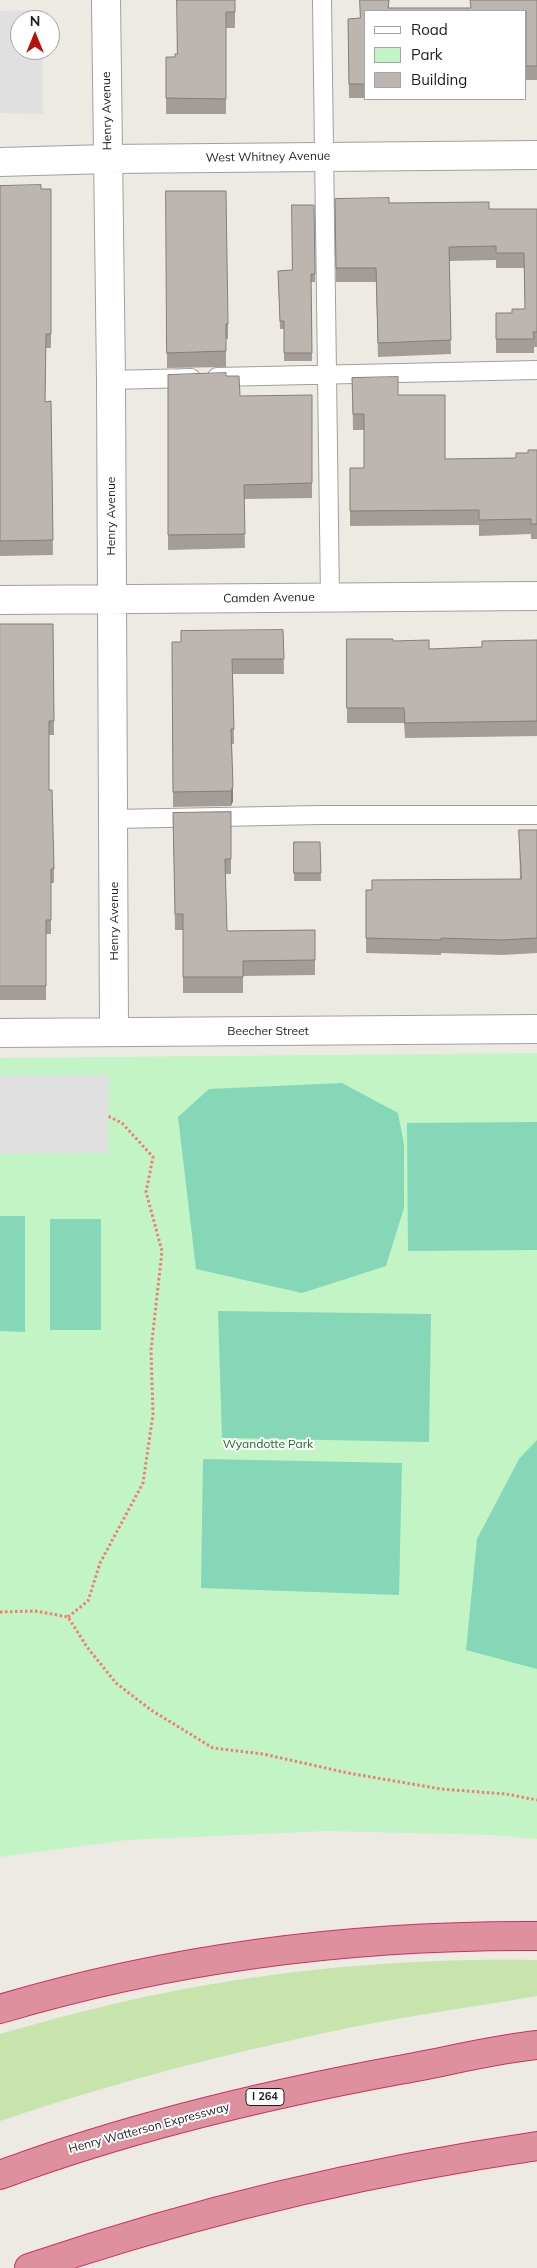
<!DOCTYPE html>
<html>
<head>
<meta charset="utf-8">
<style>
  body { margin:0 }
  #map { position:relative; width:537px; height:2268px; overflow:hidden; background:#edeae3; font-family:Mulish,sans-serif }
  canvas { display:block }
  .legend { position:absolute; left:364px; top:10px; width:162px; height:90px; box-sizing:border-box; background:#fff; border:1px solid #a4a4a4; margin:0; padding:6px 9px; list-style:none; font-size:15px; color:#1c1c1c }
  .legend li { display:flex; align-items:center; gap:10px; height:25px }
  .legend b { width:25px; border:1px solid #a4a4a4 }
  .north { position:absolute; left:10px; top:10px; width:50px; height:50px; box-sizing:border-box; background:#fff; border:1px solid #a4a4a4; border-radius:50%; rotate:0deg; font-size:14px; font-weight:700; line-height:20px; text-align:center; color:#1c1c1c }
  .north::after { content:''; display:block; margin:auto; width:18px; height:22px; background:#b9110f; clip-path:polygon(50% 0,100% 100%,50% 72%,0 100%) }
</style>
</head>
<body>
<div id="map">
<canvas width="537" height="2268"></canvas>
<ul class="legend">
<li><b style="height:6px;background:#fff"></b>Road</li>
<li><b style="height:14px;background:#c2f4c6"></b>Park</li>
<li><b style="height:14px;background:#bdb5b0"></b>Building</li>
</ul>
<div class="north">N</div>
</div>
<script>
const context = document.querySelector('canvas').getContext('2d');
context.lineJoin = 'round';
function fill(path, color) { context.fillStyle = color; context.fill(path, 'evenodd'); }
function stroke(path, color, width, dash) { context.strokeStyle = color; context.lineWidth = width; context.lineCap = dash ? 'butt' : 'round'; context.setLineDash(dash || []); context.stroke(path); }
function write(font, color, halo, rows, align = 'center') {
  context.font = font + ' Mulish,sans-serif'; context.lineWidth = 4; context.setLineDash([]); context.textBaseline = 'middle'; context.strokeStyle = halo; context.fillStyle = color; for (const [text, x, y, turn = 0] of rows) {
    context.save(); context.translate(x, y); context.rotate((+turn || 0) * Math.PI / 180); context.textAlign = isNaN(turn) ? turn : align; if (halo) context.strokeText(text, 0, 0); context.fillText(text, 0, 0); context.restore();
  }
}
fill(new Path2D(`
  M537 1960V1996C473 2007 407 2016 343 2029 228 2053 112 2083 0 2121V2034C56 2018 112 2003 169 1992 290 1968 414 1958 537 1960Z`), '#c7e4ac');
fill(new Path2D(`
  M537 1053V1839L492 1835 327 1831 127 1840 0 1857V1058Z`), '#c2f4c6');
fill(new Path2D(`
  M342 1083 398 1113 404 1145V1208L386 1266 302 1293 196 1269 178 1117 209 1089Z
  M537 1122V1250L408 1251 407 1123Z
  M0 1216H25V1332L0 1331Z
  M50 1219H101V1330H50Z
  M218 1311 431 1314 429 1442 222 1438Z
  M537 1440V1669L466 1650 477 1539 519 1459Z
  M203 1459 402 1463 399 1595 201 1588Z`), '#86d6b8');
fill(new Path2D(`
  M41 10V20H20V50H42L43 114 0 113V11Z
  M109 1075 108 1153 0 1154V1076Z`), '#e0e0e0');
const lane = new Path2D(`
  M322 0 330 598
  M217 377 537 370
  M111 380 191 378
  M113 819 321 815H537`);
const street = new Path2D(`
  M106 0 111 380 114 1032
  M0 162 108 159 537 155
  M0 600 537 596
  M0 1033 537 1029`);
const highway = new Path2D(`
  M0 2009C174 1957 356 1935 537 1936
  M0 2175C129 2127 264 2095 399 2070 445 2062 491 2050 537 2045
  M29 2268C194 2212 365 2171 537 2146`);
stroke(lane, '#a0a0a0', 20);
stroke(street, '#a0a0a0', 30);
stroke(highway, '#c93164', 30);
stroke(new Path2D(`
  M0 1612 35 1611 68 1617 87 1647 116 1683 151 1710 213 1748 263 1754 348 1773 441 1789 506 1794 537 1800
  M68 1617 88 1601 100 1563 143 1483 153 1414 151 1350 162 1251 146 1192 153 1157 122 1123 108 1116`), '#ee8072', 3, [2.5, 2.5]);
stroke(lane, '#fff', 18);
stroke(street, '#fff', 28);
stroke(highway, '#df909e', 28);
fill(new Path2D(`
  M235 0V28H226V114H166V57H175L177 54Z
  M360 0H389V8H470L537 0V80H526V11H366V98H349L348 19 360 18Z
  M399 99H427L399 100Z
  M0 186 41 189H51V348H46L45 402 51 401 53 555 0 556Z
  M166 191 228 324V339H226V367L167 368Z
  M335 199 489 209H537V347H534V353H496V313H512L525 309 524 268H496V260L449 261 451 354 378 357 376 282H336Z
  M314 205 315 282H311L312 361H284V329H280L278 271 292 270Z
  M168 375 226 376 240 396 312 395V498L244 499 245 548 168 550Z
  M352 378 398 395 445 459 516 458 537 450V539H531V534L479 536V525L350 526V468H364V430H353Z
  M0 624H53L54 735H49V790L54 869V883H51V934H46V1000H0Z
  M283 630 284 674H233L234 744H232L233 801 231 806 173 807 172 642H181Z
  M347 639 393 641 429 649 482 647 537 640V736L405 738 404 723H347Z
  M231 812V874H225L227 931 315 930V975L243 976V993H183V930H175L173 813Z
  M519 830H537V953L502 955 441 953V955L366 953V890L520 879Z
  M294 842H320L321 881H294Z`), '#a39c97');
fill(new Path2D(`
  M233 786V801L231 806V791Z`), '#847f7b');
const building = new Path2D(`
  M177 0H235V12H226V99L166 98V57H175V54H177Z
  M360 0H389L388 8H471L470 0H537V66H526V11H366V84H349L348 19 360 18Z
  M41 185V189H51V334H46L45 402 51 401 53 540 0 541V186Z
  M166 191H226L228 324H226V351L167 353Z
  M389 198V203L489 202V209H537V332H533L534 339H496V313H512V309H525L524 253H496V246L449 247 451 340 378 343 376 268H336L335 199Z
  M292 205H314L315 274H311L312 353H284V321H280L278 271 292 270Z
  M226 373V376H239L240 396 312 395V483L244 485 245 534 168 535V375Z
  M398 377V395H445V459L516 458V453H528V450H537V524H531V519L479 520V510L350 511V468H364V414H353L352 378Z
  M0 624H53L54 721H49V790H52L54 869H51V920H46V986H0Z
  M283 630 284 659H232L234 729H231L233 786 231 791 173 792 172 642H181V631Z
  M347 639H393V641L429 640V649L482 647V641L537 640V721L405 723 404 708H347Z
  M231 812V859H225L227 931 315 930V960L243 961V977H183V914H175L173 813Z
  M519 830H537V938L502 940 441 938V940L366 938V890H372V880L521 879Z
  M294 842H320L321 873H294Z`);
fill(building, '#bdb5b0');
stroke(building, '#847f7b', 1);
for (const [x, y, w] of [
  [265,2097,38]
]) { const box = new Path2D(); box.roundRect(x - w / 2, y - 8.5, w, 17, 4); context.fillStyle = '#fff'; context.fill(box); stroke(box, '#1c1c1c', 1); }
write('bold 11px', '#1c1c1c', null, [
  ["I 264",265,2097]
]);
write('12px', '#1c1c1c', '#fff', [
  ["Henry Avenue",107,111,-91],
  ["West Whitney Avenue",268,157,-1],
  ["Henry Avenue",111,516,-90],
  ["Camden Avenue",269,598,-1],
  ["Henry Avenue",114,921,-90],
  ["Beecher Street",268,1031],
  ["Henry Watterson Expressway",149,2128,-15]
]);
write('12px', '#14711c', '#fff', [
  ["Wyandotte Park",268,1444]
]);
</script>
</body>
</html>
